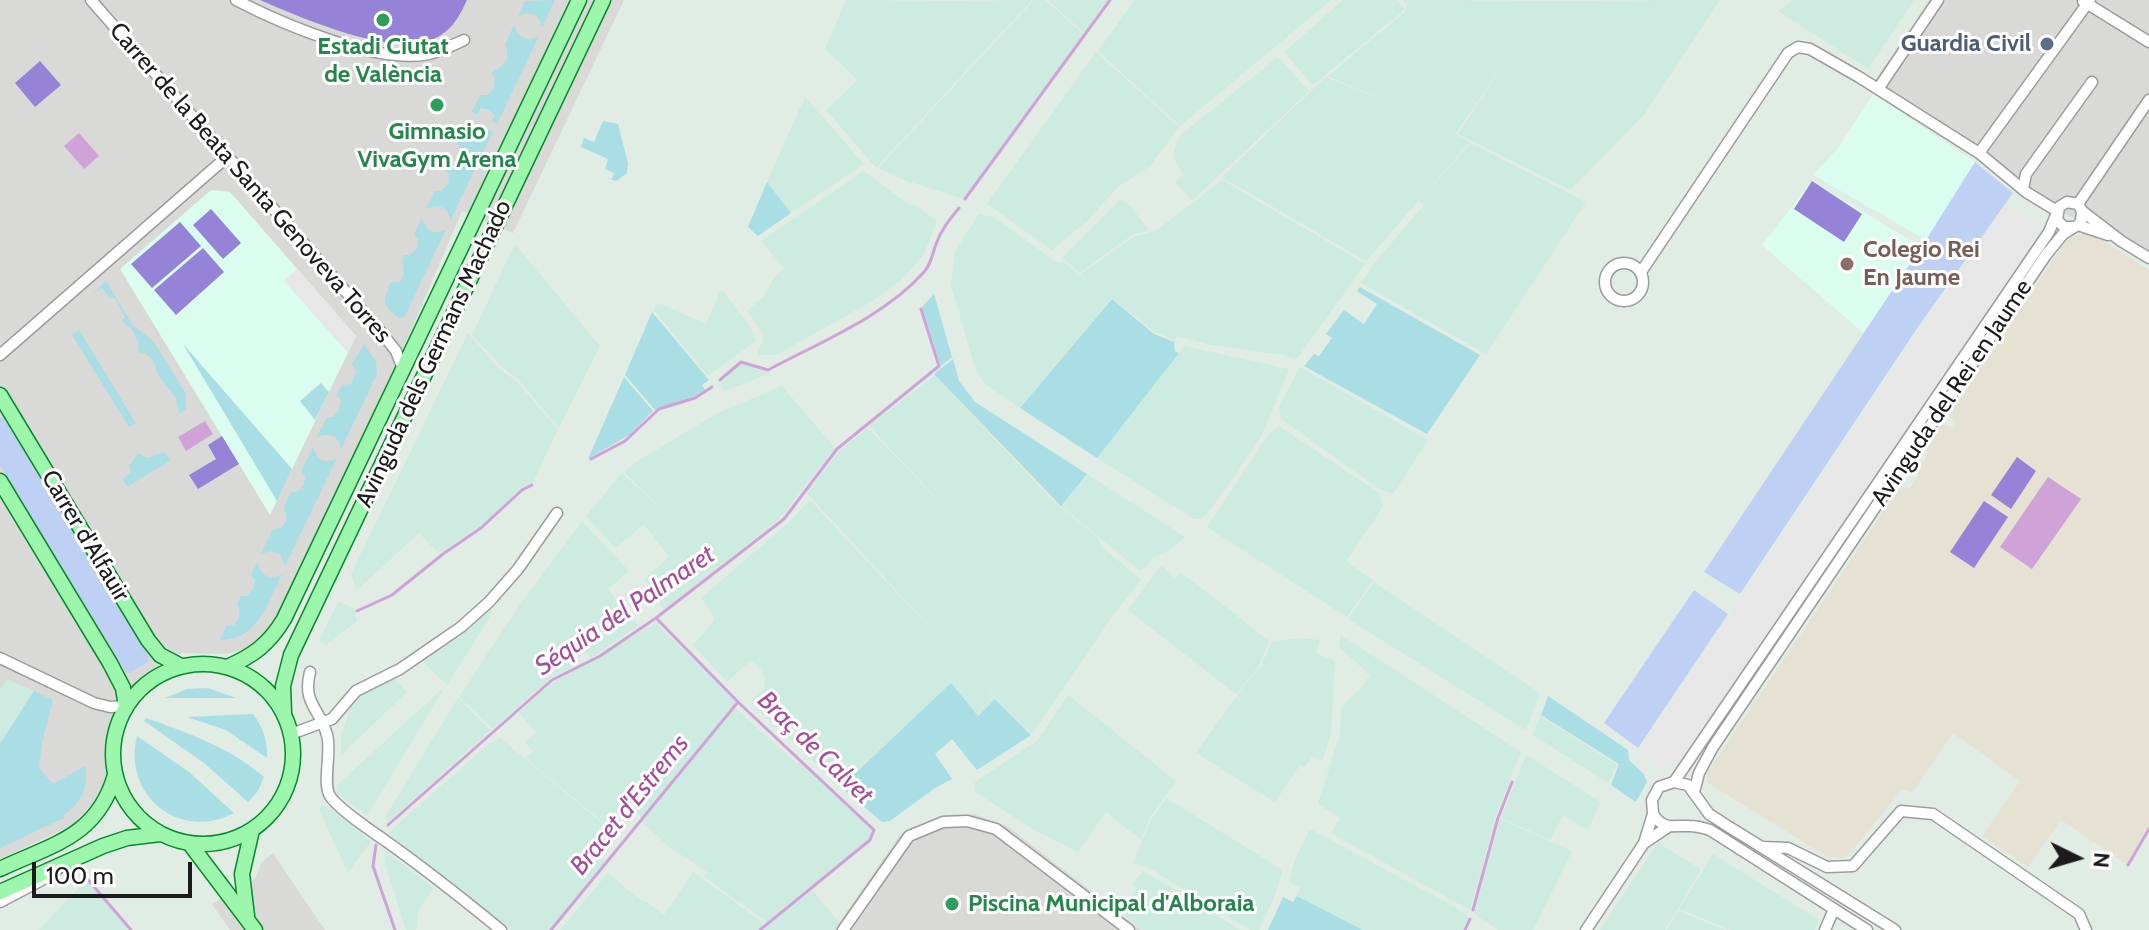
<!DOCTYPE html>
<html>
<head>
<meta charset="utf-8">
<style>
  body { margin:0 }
  #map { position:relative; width:2149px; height:930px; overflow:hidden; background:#e1ece4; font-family:Cabin,sans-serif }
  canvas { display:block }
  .north { position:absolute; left:2037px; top:818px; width:80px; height:80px; -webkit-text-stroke:6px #fff; paint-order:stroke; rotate:95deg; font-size:22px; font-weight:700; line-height:32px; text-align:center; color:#1b1b1b }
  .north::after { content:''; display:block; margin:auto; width:28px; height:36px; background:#1b1b1b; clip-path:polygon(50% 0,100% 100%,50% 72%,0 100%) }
  .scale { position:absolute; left:32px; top:862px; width:160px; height:36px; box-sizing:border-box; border:4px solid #1b1b1b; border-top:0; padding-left:10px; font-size:24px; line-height:28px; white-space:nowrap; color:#1b1b1b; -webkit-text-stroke:6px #fff; paint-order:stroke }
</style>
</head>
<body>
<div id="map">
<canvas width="2149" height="930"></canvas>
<div class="north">N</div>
<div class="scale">100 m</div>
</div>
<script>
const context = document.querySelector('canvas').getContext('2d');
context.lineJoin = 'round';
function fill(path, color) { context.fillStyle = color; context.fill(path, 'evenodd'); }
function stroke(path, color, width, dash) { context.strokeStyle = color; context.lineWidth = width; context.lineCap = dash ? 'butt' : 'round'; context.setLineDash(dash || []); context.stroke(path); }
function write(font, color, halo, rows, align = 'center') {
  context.font = font + ' Cabin,sans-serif'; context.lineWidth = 6; context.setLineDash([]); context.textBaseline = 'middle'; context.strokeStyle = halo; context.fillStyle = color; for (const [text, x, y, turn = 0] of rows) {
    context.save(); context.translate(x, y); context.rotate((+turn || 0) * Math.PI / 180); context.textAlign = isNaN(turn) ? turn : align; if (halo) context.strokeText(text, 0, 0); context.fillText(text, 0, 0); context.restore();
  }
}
fill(new Path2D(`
  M0 0H624L513 233 462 211 410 333 280 613 263 635 244 650 224 654 182 653 155 667 130 688 113 717 108 770 98 800 77 823 0 859Z
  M1930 0H2149V258L2121 241 2043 203 1979 153 1875 80Z
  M973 814 1007 826 1141 930H834L900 835 943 815Z
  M273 853 325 930H230L212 904 255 879 262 862Z`), '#d9d9d8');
fill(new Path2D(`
  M2089 232 2149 270V826L2126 864 2061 820 2028 867 1982 836 2020 781 1953 733 1912 793 1906 790 1901 791 1850 853 1843 858 1828 857 1708 783 1707 773 1900 487 1909 489 1918 476V470L1928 454V446L1942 424 1952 427 1956 422 1950 417V413L2067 239Z`), '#e5e1d3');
fill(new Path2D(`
  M1873 94 1975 162 1926 240 1813 175 1838 148Z
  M1812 181 1922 247 1863 333 1762 245Z
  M211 190 230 192 356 336 270 515 120 269Z`), '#dafdef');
fill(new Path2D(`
  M846 0 953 1 1032 0 876 168 826 110 858 80 825 49Z
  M1034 0H1045L1083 34 964 199 904 180 878 168Z
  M1048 0H1108L1084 33Z
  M1135 0H1331L1180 126 1098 51Z
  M1343 0H1396L1405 9 1313 85 1284 52Z
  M1403 0 1556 1 1720 0 1643 116 1570 190 1458 134 1508 57 1456 133V135L1470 142 1366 261 1222 177 1326 77 1407 111 1328 76 1406 11 1407 5Z
  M1793 0H1914L1868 69 1778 11Z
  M1096 52 1179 127 1150 166 1118 187 1087 221 1052 250 987 204Z
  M1278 57 1309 91 1192 201 1175 182 1183 174 1173 157 1177 141 1183 133Z
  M805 97 864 164 791 213 767 182Z
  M1471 143 1586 202 1486 354 1361 283 1373 265 1424 205 1419 201Z
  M864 171 910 206 914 204 937 221 923 256 900 281 874 300 776 355H757L763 340V334L747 311 764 296 773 279 784 268 761 241Z
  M1222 180 1365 264 1296 360 1284 355 1212 345 1177 336 1174 340 1155 332 1112 298 1020 408 984 383 975 368 951 285 955 251 979 214 993 217 1056 262H1064L1101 291 1081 274 1133 237 1157 230Z
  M1121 199 1131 207 1149 230 1132 235 1080 273 1062 258Z
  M515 244 600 346 559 428 518 379 502 367 472 335Z
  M723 291 751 328 756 341 708 376 654 310 655 307 658 303 706 324 720 292Z
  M468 333 498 368 515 380 558 429 532 484 521 488 487 521 439 554 419 533 356 591 351 574Z
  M1184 346 1289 369 1262 435 1226 488 1206 515 1199 519H1194L1097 458Z
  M741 363 770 373 723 392 721 383Z
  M1300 367 1428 440 1393 494 1378 488 1281 419 1279 407Z
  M935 375 1049 497 1099 539 1101 546 1141 580 1114 614 1032 734 984 686 995 699 978 716 951 684 841 787 755 707 752 700 764 688 765 679 761 670 751 660 727 682 693 645 714 621V617L701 598 787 524 810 500 983 685 807 493 840 450 868 428 974 538 869 426Z
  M782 386 835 448 778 520 664 610 644 579 669 557 648 530 643 525 615 548 586 516 622 473 666 514 624 472 639 460 720 412Z
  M1279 426 1379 493 1383 507 1346 561 1373 580 1347 617 1207 527 1268 435Z
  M1087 474 1185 537 1169 550 1153 558 1144 569 1139 570 1061 506Z
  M582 521 629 571 608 589 632 620 639 625 591 658 576 643 562 653 575 665 549 679 493 729 459 697 517 609Z
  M1161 565 1175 578 1181 572 1269 641 1258 667 1236 694 1128 610Z
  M1374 582 1540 693 1526 730 1348 619Z
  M338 602 354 608 357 621 326 645 319 641Z
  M490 608 493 612 447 685 422 661 476 621Z
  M656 623 736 702 642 818 634 811H629L622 814 610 828 525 758 533 751 525 743 536 732 519 713 553 682Z
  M1341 635 1521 752 1496 815 1470 910 1331 833 1340 818 1318 804 1340 734 1342 706 1360 689 1370 675 1339 647Z
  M1298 638 1320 640 1316 653 1335 661 1331 734 1322 761 1312 756 1305 767 1300 765 1275 802 1196 753 1246 683 1261 666 1272 642Z
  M392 677 407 692 341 755V735L352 705 369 688Z
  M7 679 34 691 0 744V689Z
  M442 689 443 690 367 816 337 793 336 786Z
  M1068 695 1176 781 1149 819 1141 840 1106 812 1078 852 1034 830 974 791 975 782 1038 740Z
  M458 698 491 730 389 821 385 817Z
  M735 708 797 764 800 762 872 830 869 839 767 922 704 877 707 872 668 846 642 822Z
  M1540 716 1617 765 1608 783 1533 735Z
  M500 738 615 834 595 854 605 862 549 930H510L390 835 391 830 490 743Z
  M1526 755 1601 802 1588 830 1563 815 1550 840 1501 818Z
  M1166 798 1283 870 1273 900 1259 930H1250L1146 866 1133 863 1151 820Z
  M327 806 371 841 348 873 320 812 319 807Z
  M1500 819 1572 851 1533 930H1498L1474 914Z
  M1310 829 1455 907 1469 917 1463 930H1363L1297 896 1300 888 1289 882 1295 859Z
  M1658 843 1701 869 1665 930H1600Z
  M384 850 434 888 419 909 416 930H406L385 864Z
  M1713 854 1819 920 1815 930H1730L1679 909Z
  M1143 871 1199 904 1240 930H1143L1125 916 1123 907 1137 889 1132 885Z
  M693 872 765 924 757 930H560L608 873 640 900 647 902 664 915Z
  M87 880 129 930H39L74 893Z
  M812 890 839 922 834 930H763Z
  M1678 911H1679L1725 930H1667Z`), '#cdebe1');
fill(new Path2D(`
  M555 0 542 28C540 13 530 11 518 16L525 1Z
  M514 25C518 37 526 43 539 36L497 124 492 122 495 115 489 110 481 108 477 115 472 112 480 95H487L494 88 495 77 491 73C502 67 512 60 505 45Z
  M468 121 473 123 470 130 477 135 484 137 488 130 493 132 450 221C449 206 438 204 426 209L435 191H441L448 184 449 174 445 169 447 165 452 166 460 158 461 148 457 143Z
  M603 121 618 124 628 163 627 173 616 181 606 178 612 179 614 173 605 169 608 159 581 147 584 138 594 142Z
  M767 182 791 213 758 236 748 227Z
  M422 218C426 230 433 237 446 229L405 316 400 318C381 306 383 301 391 282H399C406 274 404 269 402 261L404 255H410L417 248 418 239 414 234Z
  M106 281 132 324 154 342 186 394V409L170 420 179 414 176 398 158 375 153 360 144 352 141 354 138 349 139 343 131 327 126 326 122 320 125 318 115 298 110 297 102 288 93 293Z
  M1360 287 1480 355 1427 434 1304 366 1314 354 1319 356 1332 338 1326 334 1344 310 1364 324 1377 304 1357 291Z
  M934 294 952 357 941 366 922 307Z
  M1112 299 1154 334 1174 342 1175 351 1179 353 1097 458 1020 408Z
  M652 312 709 380 702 385 705 390 695 396 655 410 625 375Z
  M79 330 136 423 129 427 72 335Z
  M183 344 292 469 277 501Z
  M364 344 376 361 377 374 341 449C339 435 329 432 317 437L327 417H333L339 410 341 401 337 395 342 385 351 384 356 371 352 364Z
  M953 359 959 381 975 402 1087 474 1061 506 934 374Z
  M624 377 653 411 629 435 588 459Z
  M321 383 329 392 315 420 300 401Z
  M313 447C317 459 325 466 337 458L285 566 280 554 271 551 261 554 273 529 281 528C289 521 287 515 284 507L291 492H297L304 485 305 476 301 471Z
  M164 452 171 460 127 487 123 479 131 472 129 466 138 454 148 458Z
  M257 562C261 575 269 581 282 574 268 602 258 641 220 640L226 626 234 625C242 617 240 612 237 604L241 596H247L253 589 255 580 251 575Z
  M951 683 978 716 995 699 1031 735 977 770 952 739 935 754 952 779 935 788 890 821 882 822 841 787Z
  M208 688 236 698H165L187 689Z
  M34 691 53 700 42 743 39 768 53 784 85 766C89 788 81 804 63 815L64 818 0 848V744Z
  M1548 696 1628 750 1629 760 1644 774 1647 782 1636 802 1611 785 1619 764 1541 715Z
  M253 714C263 727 268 741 267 758L226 730 187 717Z
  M146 718C188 733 229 747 264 777L258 791 248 802 204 763 144 721Z
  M137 736 189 772 234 813C180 842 122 795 137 736Z
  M1297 896 1363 930H1268L1283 897 1293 902Z`), '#a9dee4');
fill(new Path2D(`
  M1975 162 2013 193 1918 327 1740 594 1704 572 1926 240Z
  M3 416 149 656 148 662 130 673 126 672 0 465V419Z
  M1694 590 1728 614 1638 748 1604 723Z`), '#bfd0f5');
fill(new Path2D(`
  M260 0H467C459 18 450 33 431 40 391 57 299 17 260 0Z
  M40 61 61 85 35 107 15 83Z
  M1812 181 1862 214 1844 242 1794 209Z
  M211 209 241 243 223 259 193 225Z
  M180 222 201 246 152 288 131 264Z
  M203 248 224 272 176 315 154 290Z
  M222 436 239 464 198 489 189 475 216 459 208 445Z
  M2017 457 2036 471 2011 509 1991 495Z
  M1984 501 2008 517 1974 568 1950 552Z`), '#9583d8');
fill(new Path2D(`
  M2005 204 2036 221 2042 230 1680 762 1662 769 1638 752Z
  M297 269 356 336 348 353 284 281Z`), '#e7e7e7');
fill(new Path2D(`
  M79 133 99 156 84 169 64 146Z
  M205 421 213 434 186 451 178 437Z
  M2048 477 2081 499 2032 569 2000 547Z`), '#cfa3d8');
stroke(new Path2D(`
  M965 199 1110 0
  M720 380 741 362 768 370C820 342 884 317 924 272 932 263 932 254 936 244 941 230 950 219 959 208
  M591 459 625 441 659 409 695 398 712 387
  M357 611 392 595 443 554 481 528 522 490 532 485
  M656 618 738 702 874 830 870 840 760 930
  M388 825 552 680 600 656 656 618 784 519 837 449 939 366 921 309
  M376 845 373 866 395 930
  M2128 865 2149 829
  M84 875 131 930
  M1473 910 1498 818 1512 782
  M551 930 738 702
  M1465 930 1470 919`), '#cfa3d8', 3);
const minor = new Path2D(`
  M91 0 381 332 396 351 403 369
  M236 0C282 24 378 65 429 54 441 51 453 45 464 40
  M2083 1 2149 42
  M1878 89 1938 0
  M1979 153 2090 0
  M2023 189 2026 174 2092 82
  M2078 204 2149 100
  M2078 225 2108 235
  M2074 227H2064L2057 220 2059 207 2067 202 2078 204 2082 211 2121 241 2149 258
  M1605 282a19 19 0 1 1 38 0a19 19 0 1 1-38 0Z
  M1641 272 1788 53 1798 47 1810 49 1859 77 1979 153 2026 192 2057 211
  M0 355 228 156
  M0 658 94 703 110 707 126 706
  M310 672C302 704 320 708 327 735 332 752 322 783 330 796 338 808 371 831 383 839 424 868 463 899 501 930
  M291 734 332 719 356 691 400 669 461 627 489 602 518 569 557 513
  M1674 782 2049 232 2056 215
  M1694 792 1699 773 1713 747 2046 255 2063 234 2078 225 2081 221 2082 211
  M1653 814C1664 831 1673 825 1689 826 1696 826 1704 828 1710 830L1867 930
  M1644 843 1668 827
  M1763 847 1788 848 1827 867 1853 866 1901 811 1933 814 2079 914 2086 930
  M0 902 55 873
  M843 930 909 836 943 822 967 821 996 829 1129 930
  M1586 930 1644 843 1653 814 1652 800 1659 787 1674 782 1688 785 1709 814 1726 825 1895 930
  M1825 930 1834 909`);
const major = new Path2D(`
  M0 395 148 640 160 655 181 666
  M0 481 110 663 123 688 126 706
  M113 754a90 90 0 1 1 180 0a90 90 0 1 1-180 0Z
  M227 667C253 656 269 644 284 619L579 0
  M284 713 283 686 291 655 603 0
  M190 844 255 930
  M0 869C53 844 97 837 115 775
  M0 892 103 846 127 838 160 834
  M247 916 242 874 252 830`);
stroke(minor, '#9c9c9c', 13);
stroke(major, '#088a2c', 17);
stroke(minor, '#fff', 10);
stroke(major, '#9cf6ac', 14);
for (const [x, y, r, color] of [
  [383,20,8,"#2e9e5b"],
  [2047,44,8,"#5c6f8a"],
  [437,105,8,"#2e9e5b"],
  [1847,264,8,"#8d6e63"],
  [952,904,8,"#2e9e5b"]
]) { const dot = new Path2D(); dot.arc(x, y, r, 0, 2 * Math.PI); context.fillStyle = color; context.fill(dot); stroke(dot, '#fff', 3); }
write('bold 24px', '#4e5e75', '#fff', [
  ["Guardia Civil",2031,44]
], 'right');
write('bold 24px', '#27864d', '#fff', [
  ["Estadi Ciutat",383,47],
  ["de València",383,75],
  ["Gimnasio",437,132],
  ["VivaGym Arena",437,160],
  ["Piscina Municipal d'Alboraia",968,904,"left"]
]);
write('24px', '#1b1b1b', '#fff', [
  ["Carrer de la Beata Santa Genoveva Torres",250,183,49],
  ["Avinguda dels Germans Machado",434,354,-65],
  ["Avinguda del Rei en Jaume",1952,393,-56],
  ["Carrer d'Alfauir",85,536,59]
]);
write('bold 24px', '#785e54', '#fff', [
  ["Colegio Rei",1863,250],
  ["En Jaume",1863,278]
], 'left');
write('italic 26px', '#a44e9b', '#fff', [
  ["Séquia del Palmaret",625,611,-34],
  ["Braç de Calvet",815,748,44],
  ["Bracet d'Estrems",630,805,-51]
]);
</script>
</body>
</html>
